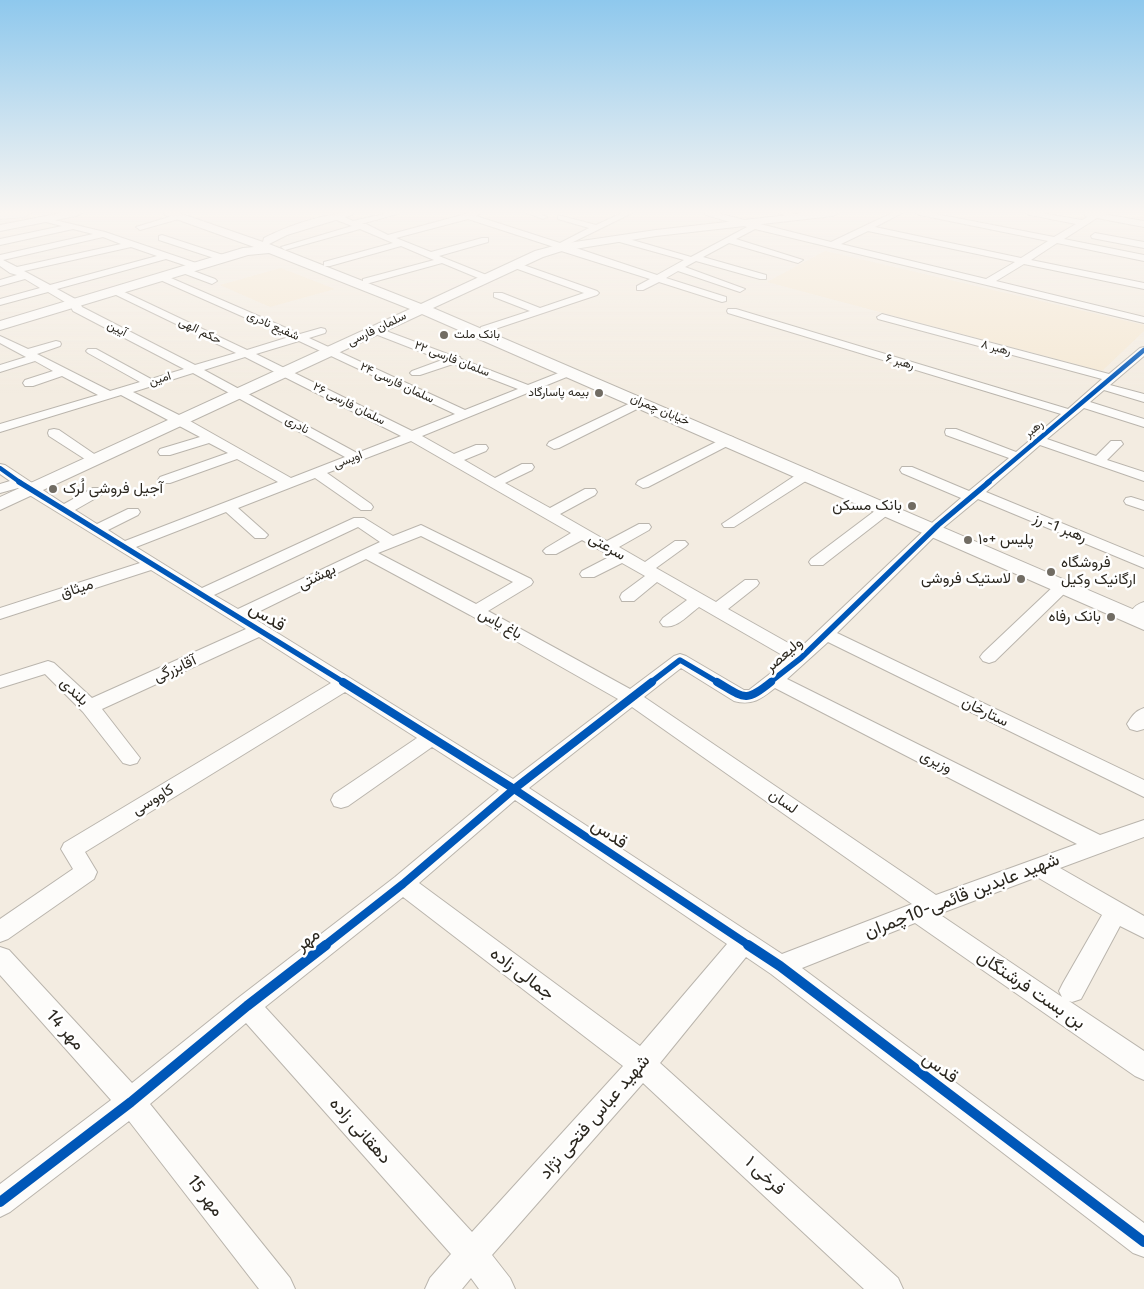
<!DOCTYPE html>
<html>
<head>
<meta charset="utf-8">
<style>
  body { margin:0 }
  canvas { display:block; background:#f3ece1 }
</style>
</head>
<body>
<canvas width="1144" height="1289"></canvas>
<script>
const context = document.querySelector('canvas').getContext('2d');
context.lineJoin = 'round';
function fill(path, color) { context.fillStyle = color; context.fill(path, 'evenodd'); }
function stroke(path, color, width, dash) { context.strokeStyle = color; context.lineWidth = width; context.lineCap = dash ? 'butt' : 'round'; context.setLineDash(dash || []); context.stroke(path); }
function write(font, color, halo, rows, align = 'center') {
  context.font = font + ' "Fira Sans",Vazirmatn,sans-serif'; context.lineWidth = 5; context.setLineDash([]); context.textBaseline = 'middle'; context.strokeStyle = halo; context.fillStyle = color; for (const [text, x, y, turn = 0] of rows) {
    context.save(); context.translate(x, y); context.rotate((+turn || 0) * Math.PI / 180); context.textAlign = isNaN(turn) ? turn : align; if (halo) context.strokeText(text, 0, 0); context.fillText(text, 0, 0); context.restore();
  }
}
fill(new Path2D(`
  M825 251 1144 325V331L1102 371 767 282Z
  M281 268 335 289 270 307 220 285Z`), '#f5e9d5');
const street = new Path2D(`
  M388 213H401L361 224H366L388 235 469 213H481L476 216 560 243 589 228 558 219V215L596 225 622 213H632L567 245 657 275 684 260 616 241V237H622L691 257 747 227 706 215 705 213H717L831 242 892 213H902L875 227 1021 258 1048 241 920 215 916 213H931L1054 237 1076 224 1030 215 1026 213H1041L1082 220 1088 217 1085 216V213H1104L1103 214 1144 221V227L1097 218 1064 239 1144 255V261L1057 243 1031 260 1144 283V289L1024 264 996 281 1144 317V323L755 229 736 239 803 260 798 263 729 243 703 257 766 275V279H760L696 261 685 267 745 289 740 292 737 291 678 271 666 278 726 297V301L722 302 659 282 643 290H637V286L650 279 558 250 557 248 468 219 396 238 431 252 482 238H488V242L439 256 489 276V280H483L442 263 366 284 363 283V279L434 260 401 246 330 266H324V262L393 243 360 229 285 250 281 247 352 226 334 219V215H340L353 221ZM868 231 1015 262 986 279 841 244Z
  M527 213H538L547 217 543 219Z
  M779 213H791L801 217 797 219Z
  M179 214H182V218L140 230 136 227Z
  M42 217 105 232 199 264V268L196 269 166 259 57 289 79 301 82 307 195 365 236 353 112 293V289H118L247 350 289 337 158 279V275H164L300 334 321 328 325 329 326 331 325 333 309 338 465 410 518 389 453 364 420 375H412L410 373 412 371 442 360 370 332 369 330 370 328H378L453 356 460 357 461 359 528 385 566 370H574L576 372 574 374 422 436 454 454 476 445H486L488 448 486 451 464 460 495 478 522 464H532L534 467 532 470 505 483 550 508 585 489H595L597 492 595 495 560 514 607 541 639 524H649L651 527 649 530 619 547 645 562 675 541H685L688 544 685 547 656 568 716 602 745 580H757L759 583 757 586 728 609 799 649 933 522 961 498 902 473 900 470 902 467H912L969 491 1009 458 946 435 945 432 946 429H956L1016 452 1061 414 728 313 727 311 728 309H736L1068 409 1102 379 878 319 877 317 882 314 1109 374 1140 348 1144 347V356L1110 385 1144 394V402L1104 390 1090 402 1144 419V427L1084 408 1047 439 1096 456 1111 441H1121L1123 444 1107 460 1144 472V481L1040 445 986 492 1144 557V568L978 499 943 528 837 633 1144 780V797L828 642 787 679 1100 835 1144 820V837L1060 868 1144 916V938L1120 926 1081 999 1072 1002 1069 1001 1144 1051V1080L1135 1076 915 923 802 968 1144 1223V1257L1133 1253 771 974 746 957 660 1063 898 1278 903 1289H864L643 1083 492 1255 510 1278 515 1289H479L471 1278 462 1289H425L430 1278 451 1254 246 1023 150 1104 290 1278 295 1289H259L129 1121 10 1212 0 1217V1184L111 1100 0 975V947L9 950 132 1083 238 998 395 877 499 790 432 747 348 806 341 808 334 806 331 800 334 794 417 738 345 692 85 852 97 872 94 879 8 939 0 942V919L73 869 61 849 64 843 331 683 259 637 102 709 140 758 137 763 130 765 123 763 83 712 45 674 0 688V676L48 661 54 663 92 698 246 629 151 570 0 619V608L140 563 18 488 0 493V484L10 481 0 474V464L5 465 64 504 93 488H103L105 491 103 494 75 510 97 524 128 509H138L140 512 138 515 108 530 125 541 278 482 237 459 170 483H160L158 480 160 477 228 453 209 443 170 455H160L158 452 160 449 200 437 121 395 0 432V424L98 395 62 376 33 386H25L23 383 25 380 53 371 35 361 0 372V365L26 357 0 343V336L28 349 56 341 60 342 61 344 60 346 37 354 110 391 140 382 88 353 86 351 88 349H96L151 379 184 369 73 311 70 305 48 292 0 305V299L40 288 25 279 0 286V280L17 275 10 273 0 266V255L93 234 73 229 0 245V239L62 226 42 221ZM103 237 121 244 17 267 3 260ZM131 247 157 256 50 285 24 271ZM299 341 455 414 412 431 256 354ZM245 357 401 436 357 453 204 370ZM193 373 345 457 291 478 183 417 133 392ZM411 441 571 533 546 548 543 551 546 554H556L582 540 611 556 582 571 580 574 582 577H594L622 563 645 576 622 593 620 597 622 601H634L657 582 687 600 663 618 660 622 663 626C677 629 688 615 699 607L789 659 749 690H744L686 656 680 654 674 656 630 689 488 611 531 585 533 582 531 579 421 525 393 536 364 518H354L202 588 136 547 226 512 255 538H265L268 535 265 532 238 508 315 478 361 510H371L373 507 371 504 327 473ZM358 527 380 542 238 609 214 595ZM421 536 513 582 476 604 378 553ZM366 559 470 615 618 699 513 779 250 616ZM681 668 734 701C752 706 761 699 775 688L1077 844 936 895 644 697ZM632 707 912 904 782 954 529 788ZM515 800 727 944 640 1046 419 883ZM1037 877 1102 915 1063 983 1059 991 1062 997 939 914ZM403 897 623 1066 472 1232 265 1007Z
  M1095 233 1144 242V248L1092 238 1091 236Z
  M162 235 226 256 228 258 226 260H220L159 240V236Z
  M515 262 597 291 599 293 597 295 489 331H481L480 329 481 327 530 311 494 297V293H502L540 308 584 293 512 267V263Z
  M183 267 215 279 217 281 212 284 180 272 178 270Z
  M641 398 647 402 645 405 559 448 554 449 547 445 549 442Z
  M54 429 59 430 103 460 96 464 91 463 49 436 48 433 49 430Z
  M728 436 733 437 735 440 733 443 648 487 643 488 636 484 638 481Z
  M807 470 812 471 814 474 812 477 734 527H724L722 524 802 471Z
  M1131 497 1144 501V510L1126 504 1124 501 1126 498Z
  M885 506 890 507 892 510 890 513 823 565H811L809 562 811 559 880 507Z
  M1062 582 1068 584 1070 587 1068 590 995 661 989 663 983 661 980 657 983 653 1056 584Z
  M1144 602V616H1133L1131 612C1134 606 1138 604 1144 602Z
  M1144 708V729L1137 731 1130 729 1127 724C1132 716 1135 711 1144 708Z`);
const secondary = new Path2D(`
  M61 213H82L76 216 0 231V225Z
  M164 213H179L263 242 264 238C290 225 324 213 353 213L352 215 287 235 269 244 421 304 535 251 561 244 656 230 806 213H838L833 216 656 236 562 251 543 257 433 308 1144 614V630L422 314 0 510V497L410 309 269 253 248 255 0 330V321L243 248 254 247 165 215Z`);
const primary = new Path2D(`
  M0 213H31L25 217 0 219Z`);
stroke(street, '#bab5ad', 2);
stroke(secondary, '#bab5ad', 2);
stroke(primary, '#ccc8c4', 2);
fill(street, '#fdfcfa');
fill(secondary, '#fdfcfa');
fill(primary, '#f2f3f5');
stroke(new Path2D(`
  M0 468 21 483
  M987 483 1144 350`), '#0057b8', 4.5);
stroke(new Path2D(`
  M19 482 345 683
  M650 683 680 660 719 683
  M769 683 801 658 938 525 989 482`), '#0057b8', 5.5);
stroke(new Path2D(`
  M343 682 514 789 750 946
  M717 682C744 698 745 703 771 682
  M324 946 403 884 514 789 652 682`), '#0057b8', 8);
stroke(new Path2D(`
  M748 945 780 966 1144 1242
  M0 1202 131 1102 247 1006 326 945`), '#0057b8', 10);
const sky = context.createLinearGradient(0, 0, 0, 393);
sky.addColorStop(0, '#8ec8ed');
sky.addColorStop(0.54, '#faf6f2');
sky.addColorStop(1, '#faf6f200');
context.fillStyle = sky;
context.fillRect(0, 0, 1144, 393);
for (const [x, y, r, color] of [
  [444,335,5,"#716c63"],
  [599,393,5,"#716c63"],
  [53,489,5,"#716c63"],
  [912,506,5,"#716c63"],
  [968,540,5,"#716c63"],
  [1051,572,5,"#716c63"],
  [1021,579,5,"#716c63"],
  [1111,617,5,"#716c63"]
]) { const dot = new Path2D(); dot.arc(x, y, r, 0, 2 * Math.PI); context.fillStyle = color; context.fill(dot); stroke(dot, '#fff', 2); }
write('12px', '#2b271f', '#fff', [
  ["شفیع نادری",273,326,24],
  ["آیین",117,329,27],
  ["سلمان فارسی",377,329,-26],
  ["حکم الهی",200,331,26],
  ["رهبر ۸",996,348,15],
  ["سلمان فارسی ۲۲",452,359,21],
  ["رهبر ۶",900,362,17],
  ["امین",160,379,-17],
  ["سلمان فارسی ۲۴",397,383,25],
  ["سلمان فارسی ۲۶",349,404,27],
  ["خیابان چمران",660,410,23],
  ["نادری",297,425,29],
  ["رهبر",1034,429,-40],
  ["اویسی",348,460,-21]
]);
write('12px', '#2b271f', '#fff', [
  ["بانک ملت",454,335],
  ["بیمه پاسارگاد",589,393,"right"]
], 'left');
write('15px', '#2b271f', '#fff', [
  ["آجیل فروشی لُرک",63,489],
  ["بانک مسکن",902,506,"right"],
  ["پلیس +۱۰",978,540],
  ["فروشگاه",1061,563],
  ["ارگانیک وکیل",1061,580],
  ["لاستیک فروشی",1011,579,"right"],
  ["بانک رفاه",1101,617,"right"]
], 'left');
write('15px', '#2b271f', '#fff', [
  ["رهبر 1- رز",1060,528,22],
  ["سرعتی",607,547,30],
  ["بهشتی",317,577,-26],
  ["میثاق",77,589,-18],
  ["باغ یاس",500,624,29],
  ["ولیعصر",784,655,-41],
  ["آقابزرگی",175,669,-24],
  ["بلندی",74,692,44],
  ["ستارخان",985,712,26],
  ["وزیری",936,762,27],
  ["کاووسی",153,800,-31],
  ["لسان",783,802,35]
]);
write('18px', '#2b271f', '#fff', [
  ["قدس",267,617,32],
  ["قدس",609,834,34],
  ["شهید عابدین قائمی-10چمران",962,896,-21],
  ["مهر",308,940,-38],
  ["جمالی زاده",522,974,37],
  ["بن بست فرشتگان",1031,990,34],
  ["مهر 14",65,1030,48],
  ["قدس",940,1068,37],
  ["شهید عباس فتحی نژاد",595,1117,-49],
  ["دهقانی زاده",360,1131,48],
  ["فرخی ۱",765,1176,43],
  ["مهر 15",205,1196,52]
]);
</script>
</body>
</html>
